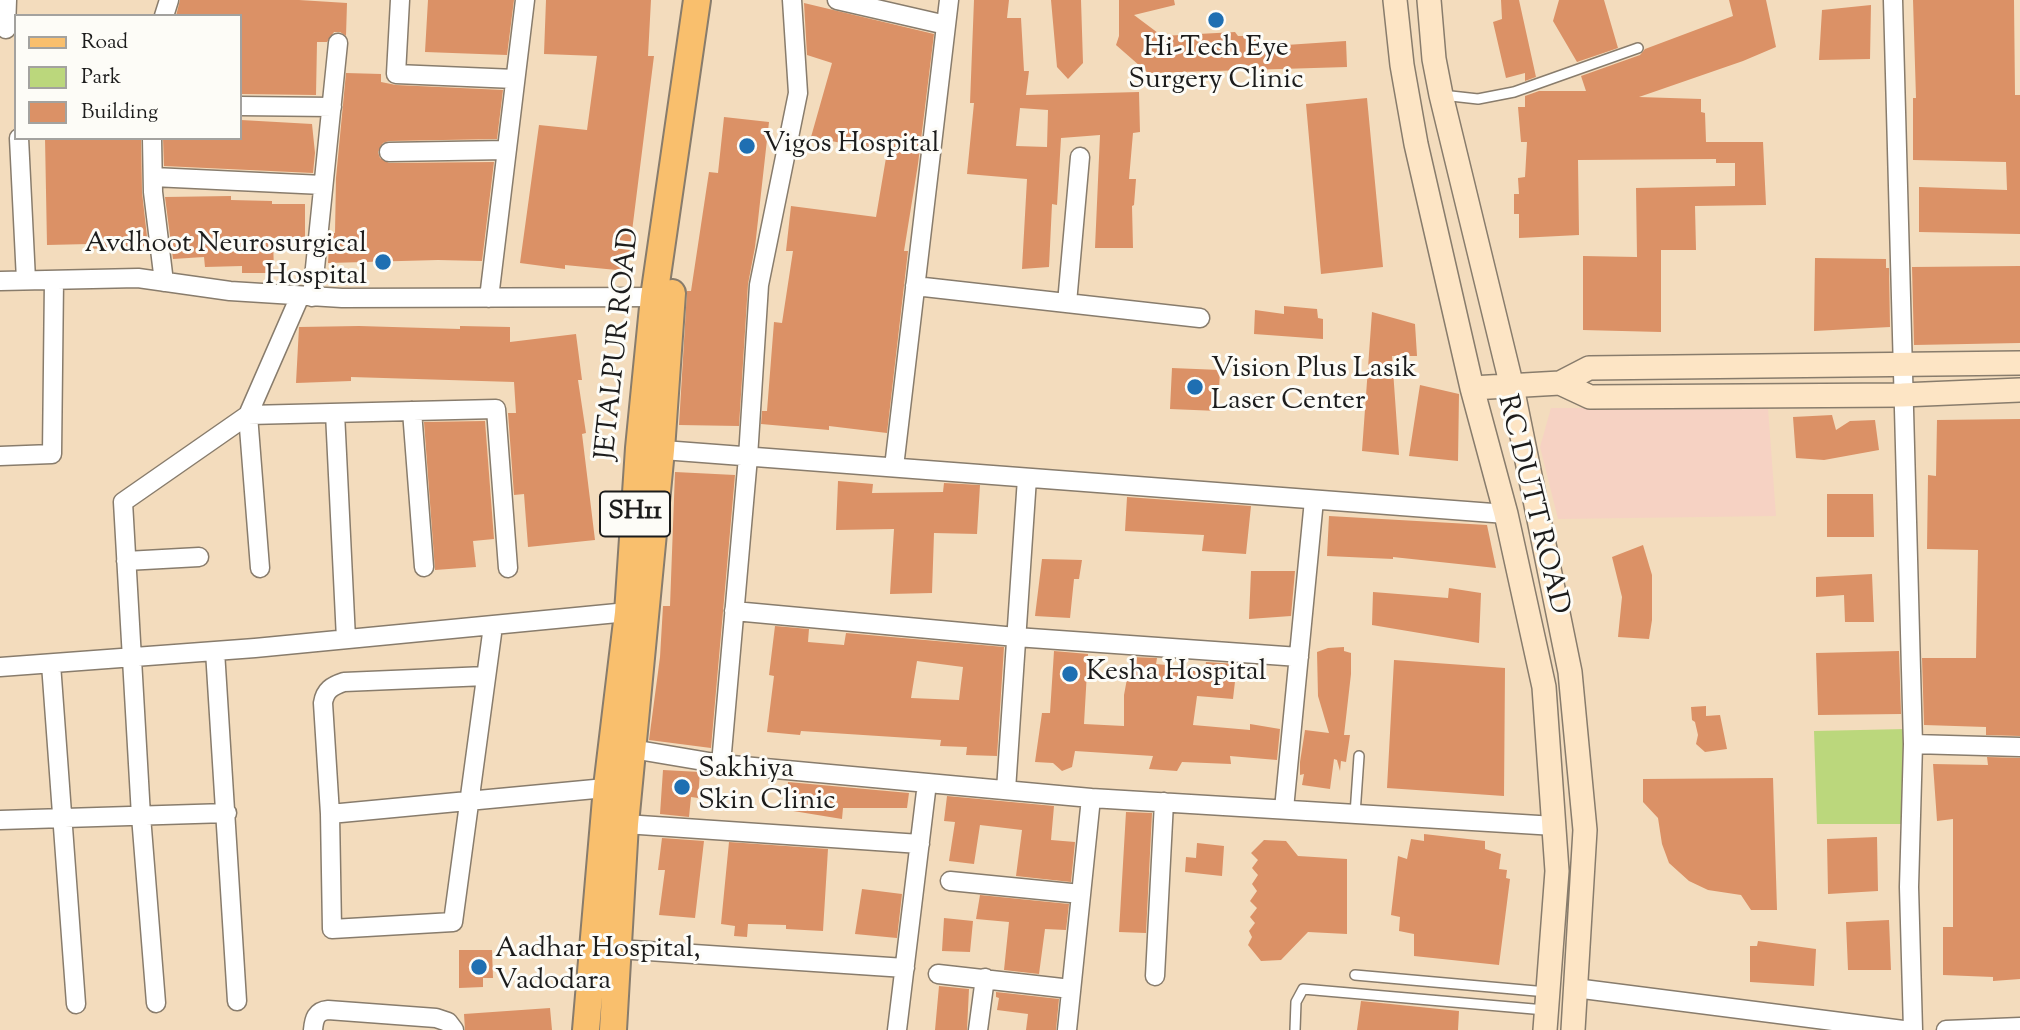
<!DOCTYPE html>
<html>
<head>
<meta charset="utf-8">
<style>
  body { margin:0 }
  #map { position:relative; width:2020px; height:1030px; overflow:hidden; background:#f3dcbd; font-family:"Sorts Mill Goudy",serif }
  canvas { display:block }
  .legend { position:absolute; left:14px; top:14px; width:228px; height:126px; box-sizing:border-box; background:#fdfcf7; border:2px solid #a3a29f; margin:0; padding:9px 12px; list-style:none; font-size:21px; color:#1c1c1c }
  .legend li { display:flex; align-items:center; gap:14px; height:35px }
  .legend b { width:35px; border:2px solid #a3a29f }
</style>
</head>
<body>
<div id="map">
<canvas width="2020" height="1030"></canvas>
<ul class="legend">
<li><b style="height:9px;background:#f9bf6d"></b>Road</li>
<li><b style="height:19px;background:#bbd77c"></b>Park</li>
<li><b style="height:19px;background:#db9166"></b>Building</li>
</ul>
</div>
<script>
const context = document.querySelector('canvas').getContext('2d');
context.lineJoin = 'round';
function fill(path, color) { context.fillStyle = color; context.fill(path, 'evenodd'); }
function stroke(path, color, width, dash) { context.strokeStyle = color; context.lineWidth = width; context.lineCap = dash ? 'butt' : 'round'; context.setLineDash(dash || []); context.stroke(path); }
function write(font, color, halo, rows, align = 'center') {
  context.font = font + ' "Sorts Mill Goudy",serif'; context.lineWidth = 6; context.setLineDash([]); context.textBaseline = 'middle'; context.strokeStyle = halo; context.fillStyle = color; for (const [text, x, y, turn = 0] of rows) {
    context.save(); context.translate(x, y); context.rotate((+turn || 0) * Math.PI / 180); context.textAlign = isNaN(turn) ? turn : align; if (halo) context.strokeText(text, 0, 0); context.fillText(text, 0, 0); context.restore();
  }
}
fill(new Path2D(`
  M1551 408H1768L1776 516 1558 519 1540 447Z`), '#f6d2c3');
fill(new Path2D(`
  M1906 729V824H1817L1814 731Z`), '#bbd77c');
fill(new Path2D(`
  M180 0H299L347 3 346 36 340 32H334L327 42H317L316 95 240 94V16H176Z
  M428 0H514L507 55 425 52Z
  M546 0H651L648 56H654L627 271 565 265V269L520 263 539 125 587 130 597 56 544 54Z
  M974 0H1009L1007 18H1021L1024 71H1029L1026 95 1139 92 1140 132 1133 133 1129 179H1136L1134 205 1132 206 1133 248H1095L1100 135 1061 138 1057 205 1052 204 1049 267 1022 269 1027 179 967 174 974 103H970ZM1020 108 1048 110 1047 147 1016 146Z
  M1051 0H1081L1083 63 1068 79 1057 67Z
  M1119 0H1174L1175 5 1134 15 1162 36 1235 32 1238 36H1256L1257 39 1271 46 1346 41 1347 67 1148 73 1116 45 1119 36Z
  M1501 0H1519L1536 77 1525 81V73L1506 78 1493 22 1502 19Z
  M1559 0H1604L1618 48 1577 62 1553 21Z
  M1729 0H1766L1776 47 1743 61 1639 97 1701 99V112L1705 113 1706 142H1763L1766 205 1695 206 1696 250H1661V332L1583 330V256L1637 257 1636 188 1735 186V163H1716V159L1578 160 1579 235 1519 238V214H1514V194H1519L1518 178 1525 177 1527 142H1521L1518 107H1525V96L1539 91H1586L1581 76 1640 55 1645 49 1733 16Z
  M1913 0H2014L2015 95H2020V234L1919 232V187L2007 190 2006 162 1913 160V98H1916Z
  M804 3 934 34 918 164 904 251H908L887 433 829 426V430L761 424 762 411H767L774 322 782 323 793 251H786L791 206 876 217 887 152 811 137 832 63 807 55Z
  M1871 5 1870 59 1819 60 1822 10Z
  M346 73 381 74V82L396 85 503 90 497 139 389 141 383 143 378 152 380 158 389 163 494 162 482 261 438 260 328 263 330 233H335L336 178Z
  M1367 98 1383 267 1321 274 1306 104Z
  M724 117 769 122 755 247 748 284 739 426 679 425 687 291H691L709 172 718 173Z
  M241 120 312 124 315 153 313 173 164 166 163 138H240Z
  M45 138H141L142 192 148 246 89 249V244L47 245Z
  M231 196V200L272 201V204H305V238H273L274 273H242V266L205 267 204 257 173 259 165 197Z
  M1815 258 1886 259V268H1889L1890 327 1814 331Z
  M2020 266V343L1914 345 1912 267Z
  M1284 306 1317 309 1318 318 1323 319V339L1254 334 1255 310 1284 314Z
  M1372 312 1415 324 1417 356H1392L1399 455 1362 451Z
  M359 326 460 329V326L510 327V342L576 334 582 380H578L586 433 582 434 595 540 528 547 524 494 514 495 508 413H516L514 382 351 377V381L296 383 299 327Z
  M1172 368 1220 370 1218 411 1170 409Z
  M1420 385 1459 394 1458 461 1409 456Z
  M1832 415 1836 430 1850 421 1875 420 1879 450 1824 460 1796 458 1793 417Z
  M2020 419V736L1986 735V727L1924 725 1922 658H1976L1978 550 1927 549 1928 475 1936 476 1937 420Z
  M485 421 494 539 473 541 476 567 435 570 424 422Z
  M675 472 735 475 711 748 649 740 660 657 663 606H670Z
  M838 481 873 484 872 493 943 492 944 483 980 485 977 534 934 533 932 593 890 594 894 529 836 530Z
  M1827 494H1873L1874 537H1827Z
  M1127 497 1251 506 1246 554 1202 551 1204 535 1125 531Z
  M1329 516 1487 525 1496 568 1393 557V559L1327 556Z
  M1643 545 1652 575V620L1649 639 1618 637 1622 597 1612 557Z
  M1042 559 1082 560 1079 579H1074L1070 618 1035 616Z
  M1251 571H1295L1291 616 1249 619Z
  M1872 574 1874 622H1845L1844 595 1816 597V577Z
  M1449 588 1481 593 1479 643 1372 625 1373 592 1448 598Z
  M775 626 809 629 808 642 844 645 846 633 1004 647 997 756 966 755 967 747 940 746 941 740 801 731 800 735 767 732 774 676 769 675ZM917 661 963 667 959 700 911 698Z
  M1344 647V651L1351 653V674L1344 735H1350L1346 762 1341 761 1340 771 1337 760 1334 759 1330 789 1302 785 1304 774 1300 775V762L1305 730 1329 733 1318 696 1317 652 1328 648Z
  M1054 651 1088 654 1084 724 1124 726V695L1131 657 1157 658 1156 664 1205 669 1206 662 1237 664 1233 699 1197 696 1193 725 1250 730V724L1280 729 1277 760 1230 756 1231 764 1182 762 1177 771 1149 769 1153 756 1075 751 1072 767 1062 771 1053 763 1035 762 1042 713H1050Z
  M1899 651 1901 714 1818 715 1816 653Z
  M1394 660 1505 668 1504 796 1387 788Z
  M1706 706V716L1720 715 1727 749 1705 752 1696 744 1698 735 1695 722 1692 720 1691 707Z
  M1987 757 2020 758V979L1993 981V977L1943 975V927H1953V819L1937 821 1933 764 1988 765Z
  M663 770 700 772 698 798 691 797 689 817 660 814Z
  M1773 778 1777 910H1751L1741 895 1708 890 1689 881 1669 863 1662 844 1658 818 1643 802V779Z
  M788 782 909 793 907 808H843L842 819 787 810Z
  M947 796 1054 806 1051 840 1075 842 1071 882 1016 876 1022 830 980 825 974 864 949 861 955 822 944 821Z
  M1126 812 1152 813 1146 933 1119 932Z
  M1424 834 1485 841V849L1501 854 1499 869 1507 870 1506 878 1510 879 1499 965 1414 956V934L1399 931 1400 917 1391 915 1398 856 1407 859 1411 839 1424 841Z
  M1877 837 1878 891 1828 894 1827 839Z
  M662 838 704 841 695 918 659 915 665 870H658Z
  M1264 840 1286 841 1298 856 1347 859V934L1308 932 1281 960 1261 961 1248 945 1252 937 1249 931 1255 923 1250 917 1257 908 1250 901 1257 891 1252 884 1258 875 1252 868 1258 860 1251 853Z
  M729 842 828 849 823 931 786 929V925L748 924 747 937 734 936 735 926 721 924Z
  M1197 843 1224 846 1222 876 1185 872 1186 857 1196 858Z
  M862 889 902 894 897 938 855 934Z
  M980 895 1069 904 1066 930 1045 929 1039 974 1004 970 1009 922 976 919Z
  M944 918 973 921 970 952 942 951Z
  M1889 920 1891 970H1848L1846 922Z
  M1758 941 1816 949 1814 986 1750 982V946H1757Z
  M459 950H492L493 978H483V987L459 988Z
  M939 986 969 989 967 1030H935Z
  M996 992 1059 999 1056 1030H1026L1028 1014 997 1010 999 998 996 997Z
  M1361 1001 1459 1011 1458 1030H1357Z
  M550 1008 552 1030H465L464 1014Z`), '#db9166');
const lane = new Path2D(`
  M1442 95 1478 99 1514 92 1638 48
  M1355 814 1359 756
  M1355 975 1547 992
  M1295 1030 1296 1002 1303 989 1545 1010`);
const street = new Path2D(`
  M400 0 396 74 515 79
  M837 0 946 25
  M1893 0 1913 744 1909 887 1913 1030
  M164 16 169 0
  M6 29 7 0
  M240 106 332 107
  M19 138 26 280
  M152 138 153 192 164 282
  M389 152 507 150
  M153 177 323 185
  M0 281 138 278 230 291 342 298 664 297
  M915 286 1200 318
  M312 297 338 43
  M489 298 525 0
  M1067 303 1080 157
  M412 411 424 567
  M335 413 346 639
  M650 449 1506 514
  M0 456 52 454 54 280
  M894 467 949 0
  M126 561 199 557
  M260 568 248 415 300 296
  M734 611 1016 637 1299 657
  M215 651 237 1001
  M51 664 76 1004
  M0 667 255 648 638 611
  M486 676 344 682C332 686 325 690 323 703L330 814 332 929 453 922 493 626
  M1913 744 2020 747
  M632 749 721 764 1091 798 1555 826
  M721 764 748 457 759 285 798 93 792 0
  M1006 790 1027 478
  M1284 809 1314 500
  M330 814 616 787
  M0 820 227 813
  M625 824 920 844
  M950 881 1081 894
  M618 949 905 968
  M938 974 1071 989
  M1155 976 1164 802
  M1575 988 1903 1030
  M156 1003 141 816 123 502 248 415 496 409 508 568
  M313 1030C314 1019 316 1011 328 1010L436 1018 448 1022 454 1030
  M897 1030 927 783
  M978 1030 985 978
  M1067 1030 1091 798
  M1946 1030 2020 1027`);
const secondary = new Path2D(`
  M1395 0 1402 65 1416 144 1472 388 1506 514 1544 687 1557 871 1545 1030
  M1429 0 1434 59 1441 95 1512 387 1570 672 1585 830 1573 1030
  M1560 383 1590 397 1902 395 2020 390
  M1472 388 1560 383 1589 368 2020 363`);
const primary = new Path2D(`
  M586 1030 607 787 628 613 639 448 654 297 697 0
  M613 1030 625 824 661 450 672 293`);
stroke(lane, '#887c6c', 12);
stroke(street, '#887c6c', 21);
stroke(secondary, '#887c6c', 26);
stroke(primary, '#887c6c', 30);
stroke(lane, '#fff', 9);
stroke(street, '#fff', 18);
stroke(secondary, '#fde5c5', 23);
stroke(primary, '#f9bf6d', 26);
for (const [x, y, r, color] of [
  [1216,20,9,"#1f6fb2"],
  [747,146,9,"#1f6fb2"],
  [383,262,9,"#1f6fb2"],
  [1195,387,9,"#1f6fb2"],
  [1070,674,9,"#1f6fb2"],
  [682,787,9,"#1f6fb2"],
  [479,967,9,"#1f6fb2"]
]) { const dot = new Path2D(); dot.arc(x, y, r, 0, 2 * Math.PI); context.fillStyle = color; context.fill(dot); stroke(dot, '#fdfcf7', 2.5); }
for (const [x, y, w] of [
  [635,514,70]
]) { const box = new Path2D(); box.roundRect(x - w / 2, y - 22.5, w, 45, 5); context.fillStyle = '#fdfcf7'; context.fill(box); stroke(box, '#1c1c1c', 2); }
write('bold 26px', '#1c1c1c', null, [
  ["SH11",635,514]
]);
write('28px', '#1c1c1c', '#fdfcf7', [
  ["Hi-Tech Eye",1216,50,"center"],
  ["Surgery Clinic",1216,82,"center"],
  ["Vigos Hospital",763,146],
  ["Avdhoot Neurosurgical",367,246,"right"],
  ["Hospital",367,278,"right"],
  ["Vision Plus Lasik",1211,371],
  ["Laser Center",1211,403],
  ["Kesha Hospital",1086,674],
  ["Sakhiya",698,771],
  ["Skin Clinic",698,803],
  ["Aadhar Hospital,",495,951],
  ["Vadodara",495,983]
], 'left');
write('28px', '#1c1c1c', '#fdfcf7', [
  ["JETALPUR ROAD",620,344,-84],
  ["RC DUTT ROAD",1531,505,76]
]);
</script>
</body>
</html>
